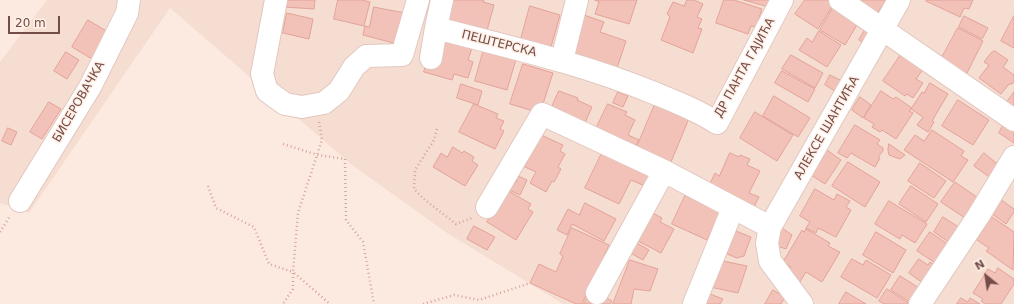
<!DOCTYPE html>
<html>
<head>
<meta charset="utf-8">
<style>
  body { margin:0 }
  #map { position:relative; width:1014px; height:304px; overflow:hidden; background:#fceae0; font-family:"DejaVu Sans",sans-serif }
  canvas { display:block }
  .north { position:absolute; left:966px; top:256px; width:40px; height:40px; -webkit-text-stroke:3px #ffefe6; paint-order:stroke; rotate:330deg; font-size:11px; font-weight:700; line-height:16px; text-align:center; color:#734d47 }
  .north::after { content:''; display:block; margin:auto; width:14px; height:18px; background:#734d47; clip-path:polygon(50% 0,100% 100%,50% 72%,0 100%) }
  .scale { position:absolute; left:8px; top:16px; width:52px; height:18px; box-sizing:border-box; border:2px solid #734d47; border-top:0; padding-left:5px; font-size:12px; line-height:14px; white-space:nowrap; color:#734d47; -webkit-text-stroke:3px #ffefe6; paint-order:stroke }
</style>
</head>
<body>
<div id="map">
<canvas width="1014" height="304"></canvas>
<div class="north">N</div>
<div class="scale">20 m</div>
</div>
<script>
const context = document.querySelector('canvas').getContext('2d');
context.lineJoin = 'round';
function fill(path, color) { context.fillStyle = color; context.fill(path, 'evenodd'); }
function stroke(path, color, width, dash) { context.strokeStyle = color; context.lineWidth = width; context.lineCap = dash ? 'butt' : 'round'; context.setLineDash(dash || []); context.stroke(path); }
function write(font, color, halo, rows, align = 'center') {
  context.font = font + ' "DejaVu Sans",sans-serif'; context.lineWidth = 3; context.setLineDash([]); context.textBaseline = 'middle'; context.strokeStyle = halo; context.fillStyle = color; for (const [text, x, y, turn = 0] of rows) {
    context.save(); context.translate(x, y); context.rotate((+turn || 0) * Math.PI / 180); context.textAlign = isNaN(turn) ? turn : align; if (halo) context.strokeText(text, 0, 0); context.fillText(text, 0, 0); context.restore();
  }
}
fill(new Path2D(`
  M47 0H1014V304H563L447 233 352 165 170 8 29 213 0 203V62Z`), '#f6ddd1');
const building = new Path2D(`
  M284 0H315L314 9 284 7Z
  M338 0H362L370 2 364 26 334 19Z
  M452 0H484L483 2 494 5 486 34 445 21Z
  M595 0H637L629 24 595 14 599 2Z
  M687 0H694L703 4 697 17 702 19 698 28 702 29 693 53 661 40 670 17 667 14 673 2 684 6Z
  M724 0H734L762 9 756 27 751 26 748 34 716 23Z
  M744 0H779L774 8Z
  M805 0H832L835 2 818 29 795 14Z
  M851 0H886L876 15Z
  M927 0H973L969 9 964 8 960 17 926 1Z
  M530 6 560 15 551 47 521 39Z
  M374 7 410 14 401 45 363 35 365 26 369 27Z
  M833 8 858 23 845 45 820 30Z
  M287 13 313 19 309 39 283 33Z
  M584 15 604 22 600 32 626 41 617 68 571 54Z
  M964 16 988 28 982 39 959 27Z
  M1014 16V48L1001 41Z
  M88 20 113 35 97 62 72 47Z
  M958 28 983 41 966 75 940 61Z
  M865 30 875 36 869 47 859 40Z
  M436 31 474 42 468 60 473 62 468 78 454 74 452 80 424 72Z
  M819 31 841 45 827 67 799 50 807 38 812 42Z
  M485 45 516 59 507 90 475 81Z
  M995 51 1008 60 1003 67 1014 75V82L1012 84H1009L1001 94 979 78 989 65 984 62 991 53Z
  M66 52 79 60 67 79 54 71Z
  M902 53 924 68 916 79 923 83 913 98 907 94 905 96 883 81Z
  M791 55 823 73 815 88 782 69Z
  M523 64 553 73 540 113 510 104Z
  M782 71 815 89 808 102 775 83Z
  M830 75 846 83 840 94 825 85Z
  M930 83 948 94 932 121 934 122 928 132 917 125 923 117 911 109 922 92 924 93Z
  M461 84 482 91 478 105 457 98Z
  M559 91 578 98 577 100 592 107 581 132 547 118Z
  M881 91 893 99 896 97 912 108 909 111 913 113 896 139 882 130 880 132 872 127 874 124 864 118Z
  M618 92 628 96 623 107 613 103Z
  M1014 92V117L1002 109Z
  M774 96 810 118 798 137 763 116Z
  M860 97 871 105 863 118 852 110Z
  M958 100 989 120 973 145 942 126Z
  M49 102 61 109 42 139 30 132Z
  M656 102 690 116 671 162 664 159 660 167 633 156Z
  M474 104 498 114 496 118 504 121 500 129 504 131 495 149 459 132Z
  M608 104 627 112 625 115 635 120 628 135 639 140 630 159 590 141Z
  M755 112 793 135 777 161 740 138Z
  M1004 124 1014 131V143L999 133Z
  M855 125 880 140 877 144 883 148V151L878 157 880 158 875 167 851 153 847 158 838 153Z
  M8 128 17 132 11 145 2 141Z
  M932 130 964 151 961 156 968 160 953 182 904 150 915 135 924 141Z
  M541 135 563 145 560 151 565 154 558 167 561 169 554 182 552 181 546 192 530 183 536 172 525 167Z
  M889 144 905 155 900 159 889 155 888 150Z
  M453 147 462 153 464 151 474 157 472 161 478 165 465 186 433 167 441 153 447 157Z
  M827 150 841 160 825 184 811 175Z
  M602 153 650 177 645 186 631 180 619 204 585 188Z
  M730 153 739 157 740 155 750 159 747 165 760 171 749 193 759 197 751 213 706 192 715 173 719 176Z
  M984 153 1001 167 992 179 974 166Z
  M848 162 880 182 865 207 832 186Z
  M920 163 946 181 934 198 908 181Z
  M518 176 527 180 520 195 503 187 507 178 516 182Z
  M955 182 981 200 968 220 941 202Z
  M911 186 938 204 926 222 899 204Z
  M815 189 834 200 837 194 850 201 846 207 851 210 836 237 818 228 816 233 806 228 810 222 800 216Z
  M507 190 531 204 528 209 533 212 516 240 487 222Z
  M686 194 721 211 707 240 672 224Z
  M1000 199 1014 209V212L1006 224 991 213Z
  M889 201 927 224 915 243 902 235 900 239 875 224Z
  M585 203 616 219 604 241 572 224 567 235 557 230 568 209 579 215Z
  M647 210 662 218 660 222 674 229 661 253 632 238Z
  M943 217 960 228 950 243 934 232Z
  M992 217 1014 232 1013 270 986 251 989 248 977 240Z
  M474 226 495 237 487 250 467 239Z
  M572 228 609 245 582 304H576L530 283 539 264 556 272 563 256 560 254Z
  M728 228 751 237 744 256 737 258 720 251Z
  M782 228 792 235 786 249 774 245Z
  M806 229 830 243 828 246 840 252 822 282 806 272 798 285 785 277 791 267 783 262 802 230 804 232Z
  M876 232 906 250 893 273 863 255Z
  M930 232 949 245 937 264 917 251Z
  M631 240 649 250 643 260 625 250Z
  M852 259 863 265 866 260 891 275 877 298 841 277Z
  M919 259 928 265 930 262 939 268 927 286 909 273Z
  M630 260 658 269 650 291 634 289 631 304H613Z
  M718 260 747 266 738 293 710 287Z
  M998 268 1014 279V284L1001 304H985L981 301 983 299 973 293 988 269 995 273Z
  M900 276 924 291 913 304 891 290Z
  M887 289 910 304H884L879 301Z
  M591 290 612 301 610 304H584Z
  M773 290 785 297 781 304H765Z
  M846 292 866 304H839Z
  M710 294 723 299 720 304H706Z
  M961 298 968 302 970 298 980 304H957Z`);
fill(building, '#f2c1b7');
stroke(building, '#e4a398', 1);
const minor = new Path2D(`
  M276 0 262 74 267 91 285 104 302 107 324 103 339 91 354 67 366 56 402 55 418 0
  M840 0 1014 120
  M436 28C509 47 584 64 654 93 676 102 697 110 717 123L782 0
  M431 58 436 28 442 0
  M562 60 577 0
  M20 201 90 87 127 13 129 0
  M487 207 542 114 664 171 770 227
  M597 293 664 171
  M694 304 733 208
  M802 304 770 261 767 243 770 227 899 0
  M920 304 979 215 1014 157`);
stroke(minor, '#e2c7bf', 24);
stroke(new Path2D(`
  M319 122 322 140 298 213 293 272 330 304
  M437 129 434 140 415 170 414 189 424 199 456 224 472 218
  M283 144 318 155 345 159 346 220 363 242 374 304
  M208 186 216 208 254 227 269 264 293 272V289L283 304
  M0 232 10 216
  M423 304 454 295 479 300 530 283`), '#d6a49b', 2.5, [1, 3]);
stroke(minor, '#fff', 22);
write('12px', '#734d47', '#ffefe6', [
  ["ПЕШТЕРСКА",499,44,14],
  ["ДР ПАНТА ГАЈИЋА",745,68,-61],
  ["БИСЕРОВАЧКА",79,102,-60],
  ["АЛЕКСЕ ШАНТИЋА",827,128,-60]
]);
</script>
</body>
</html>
